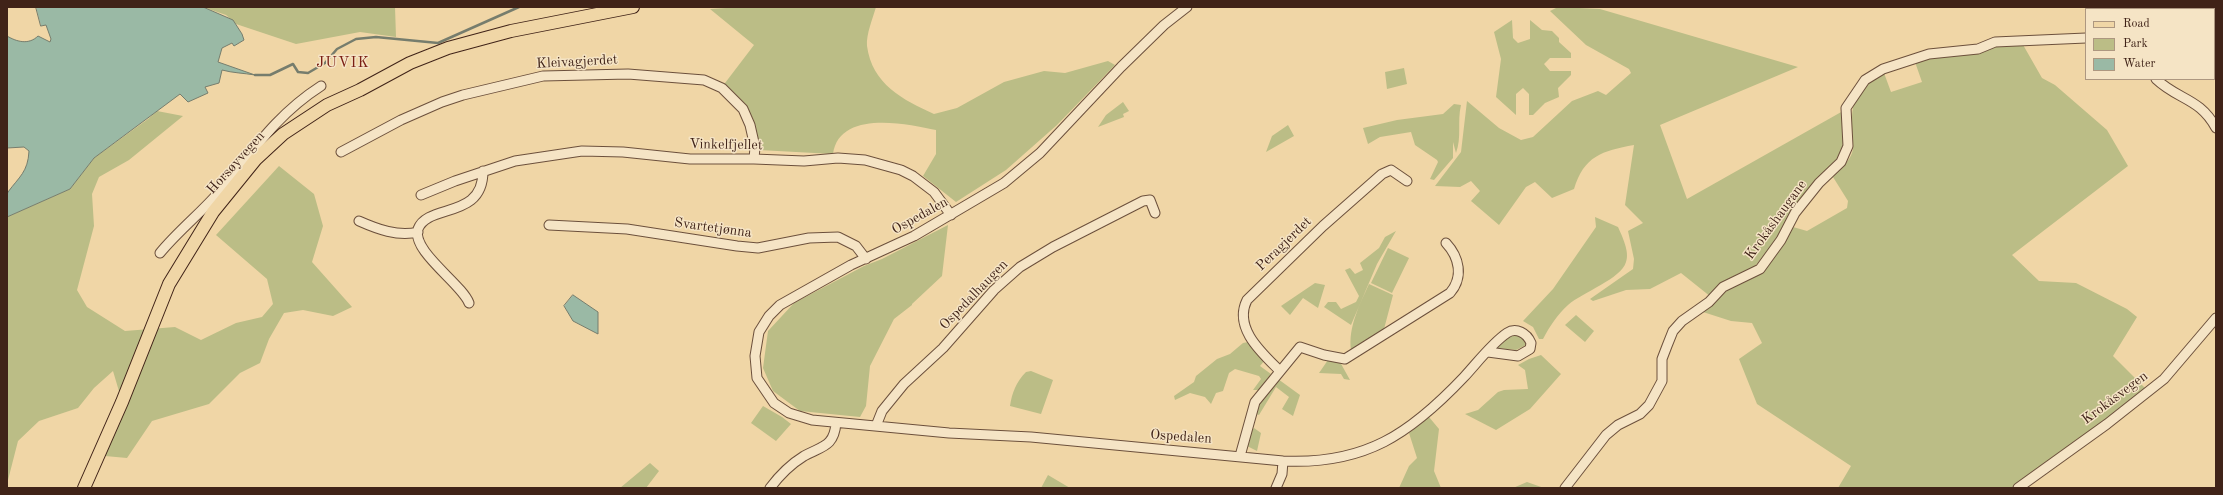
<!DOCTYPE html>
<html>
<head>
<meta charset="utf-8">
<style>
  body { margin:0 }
  #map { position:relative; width:2223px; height:495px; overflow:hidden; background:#f0d6a6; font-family:"Old Standard TT",serif }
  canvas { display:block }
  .frame { position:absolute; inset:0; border:8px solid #402318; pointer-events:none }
  .legend { position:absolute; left:2085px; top:8px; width:130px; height:72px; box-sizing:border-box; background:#f5e4c5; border:1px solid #ad9780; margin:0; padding:5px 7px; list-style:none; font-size:12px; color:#402318 }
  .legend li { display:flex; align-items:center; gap:8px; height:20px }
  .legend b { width:20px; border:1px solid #ad9780 }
</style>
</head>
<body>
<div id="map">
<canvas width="2223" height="495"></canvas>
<div class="frame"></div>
<ul class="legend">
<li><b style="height:5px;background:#f0d6a6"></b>Road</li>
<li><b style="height:11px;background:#bbbd86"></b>Park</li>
<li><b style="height:11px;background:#9ab9a5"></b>Water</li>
</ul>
</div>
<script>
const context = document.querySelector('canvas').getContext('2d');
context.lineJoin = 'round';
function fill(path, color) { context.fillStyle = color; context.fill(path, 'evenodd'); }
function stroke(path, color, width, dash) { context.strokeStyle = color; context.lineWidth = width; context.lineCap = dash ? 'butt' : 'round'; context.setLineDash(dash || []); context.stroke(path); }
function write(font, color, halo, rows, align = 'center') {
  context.font = font + ' "Old Standard TT",serif'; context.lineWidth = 3; context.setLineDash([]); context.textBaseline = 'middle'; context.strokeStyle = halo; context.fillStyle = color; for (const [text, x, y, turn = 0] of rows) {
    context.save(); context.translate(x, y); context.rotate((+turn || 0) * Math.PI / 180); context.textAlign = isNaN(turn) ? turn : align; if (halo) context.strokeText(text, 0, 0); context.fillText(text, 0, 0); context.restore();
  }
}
fill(new Path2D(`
  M203 7H395L396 37 360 32 296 44 236 24 226 15Z
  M742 7H876C873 18 866 34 867 46 872 84 903 100 934 114L957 108 1004 82 1044 71 1065 73 1108 61 1115 65 1057 125 1006 170 956 202 923 176 936 154V130C905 123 839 110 833 154L759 150C755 113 751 108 722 87L754 45 710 9Z
  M1558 7 1600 9 1798 67 1660 125 1687 199 1843 111 1846 151 1782 234 1755 266 1728 279 1711 297 1681 273 1650 289 1626 290 1593 301 1590 299 1633 269 1634 259 1628 231 1643 223 1625 205 1634 145C1602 151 1584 156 1574 189L1552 198 1535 182 1526 187 1499 225 1471 201 1480 191 1471 181 1460 187 1435 186 1461 152 1467 101 1499 128 1521 140 1533 137 1572 101 1598 91 1606 95 1631 73 1629 69 1586 45 1550 11Z
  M1512 20 1513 38 1518 43 1530 39V20L1542 30 1552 31 1559 38V42L1571 53V58H1550L1544 64 1550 71H1571V75L1558 88 1559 97 1545 103 1533 115H1529V94L1523 88 1516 94V115L1496 97 1501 59 1494 32Z
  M2022 43 2042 78 2055 85 2107 130 2128 166 2012 255 2039 281 2076 283 2127 309 2137 317 2113 356 2146 389 2017 488H1838L1851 466 1757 404 1739 359 1762 343 1752 323 1731 321 1703 312 1732 286 1765 268 1778 252 1793 227 1807 231 1847 208 1848 201 1833 177C1839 170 1849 162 1852 153 1854 147 1853 139 1852 132 1851 100 1855 88 1884 73L1891 92 1922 82 1915 62C1949 50 1985 45 2022 43Z
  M1404 68 1407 84 1387 89 1385 72Z
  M1123 102 1129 111 1123 114 1124 117 1098 127 1106 115Z
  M1454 104 1461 105C1457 122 1462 137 1456 153L1453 142V158L1434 180 1430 179 1438 162 1437 160 1415 145 1411 132 1380 137 1368 144 1363 128 1397 120 1443 114Z
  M157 111 183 116 129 160 99 177 92 194 94 226 77 290 87 307 125 331 175 327 201 340 236 323 262 317 273 304 267 279 216 235 279 166 314 194 323 226 312 262 352 307 333 316 303 310 284 313 269 339 260 363 240 373 209 404 152 421 127 458 105 456 110 420 121 398 113 371 94 388 78 408 39 421 18 441 7 484V217L70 189 94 158 148 119Z
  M1288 125 1294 136 1266 152 1272 136Z
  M1595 217 1618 227C1622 236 1630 252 1626 262 1621 279 1583 292 1568 305 1557 315 1550 326 1543 339H1539L1533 327 1523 321 1553 289 1596 227Z
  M948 225 942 276 912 304V305L894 319 870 366 866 406 860 417 800 411 773 391 763 368 768 331 794 303 864 266 882 259Z
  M1396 231 1377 264 1351 325 1324 307 1328 302H1336L1341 309 1356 302 1359 296 1345 270 1350 268 1355 274 1363 270 1360 263 1379 248 1385 237Z
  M1388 248 1409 258 1392 293 1371 283Z
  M1315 283 1325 285 1318 308 1303 298 1290 315 1281 306Z
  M1369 284 1393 295 1384 329 1351 350C1348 327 1360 304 1369 284Z
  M1576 315 1594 331 1585 342 1565 325Z
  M1517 334 1526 341V345L1516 350 1497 348 1510 336Z
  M1248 342 1265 360 1260 366 1271 374 1259 390H1253L1261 379 1259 376 1235 369 1229 373 1223 391 1216 393 1211 404 1205 397 1190 393 1175 400 1174 396 1194 382 1196 376 1217 359 1230 354 1243 343Z
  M1541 355 1561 374 1530 409 1496 430 1465 414 1478 410 1498 392 1504 390 1528 389 1525 370 1518 365 1529 359Z
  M1328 360 1340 362 1350 380 1344 379 1341 374 1319 373Z
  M1031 371 1053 380 1041 414 1010 406C1012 393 1016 382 1026 372Z
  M1278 379 1300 395 1293 416 1282 409 1289 397 1276 387 1259 415 1256 414 1260 402 1276 385 1274 383Z
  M763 406 782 417 791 424 776 441 751 423Z
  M1429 417 1439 429 1434 471 1441 488H1399L1409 466 1417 458 1409 433Z
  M1254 428 1261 433 1257 451 1247 446 1252 430Z
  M650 463 659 471 646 488H620Z
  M1048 475 1070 488H1041Z
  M1527 482 1544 488H1545H1513Z`), '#bbbd86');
const water = new Path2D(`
  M36 7H203L233 20 242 34 244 40 234 46 232 43 222 48 218 62 255 75C243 73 233 73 222 70L219 83 205 87 208 93 188 102 180 94 94 158 70 189 7 217C7 211 5 197 8 192 19 177 28 172 29 151L24 147 7 148V36C17 42 29 45 38 36L50 42 51 39 46 25 41 26Z
  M573 295 598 312V334L573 321 564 306Z`);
fill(water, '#9ab9a5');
stroke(water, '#767d6d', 1);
stroke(new Path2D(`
  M255 75H270L293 64 298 72 308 73 325 63 337 49 356 39 376 37 438 43 519 7`), '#767d6d', 2.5);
const minor = new Path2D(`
  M1187 7 1164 25 1121 67 1040 153 1004 183 914 236 851 265 780 305 769 316 759 332 755 356 757 378 774 403 789 413 812 420 949 433 1031 437 1283 461C1365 465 1410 434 1464 377 1477 363 1492 343 1507 333 1516 327 1527 333 1531 343L1530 349 1518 356 1488 352
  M2142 9 2143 7
  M2156 79C2178 100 2200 98 2216 128
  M341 152 401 120 442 102 463 95 543 76 628 74 704 80 722 88 743 109 750 125 755 147 754 159
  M421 195 455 181 515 161 582 151 623 152 690 159H754L804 161 838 158 865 160 901 170 913 176 934 192 951 215
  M359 221C377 229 398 237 418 232
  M549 225 627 229 737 246 758 248 809 238 838 237 856 246 866 259
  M160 253C178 231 201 213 220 191 253 151 276 115 321 86
  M469 303C462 284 411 251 418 229 428 203 483 220 483 171
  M1280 371C1262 353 1233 328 1247 300L1323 226 1382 174 1391 170 1407 181
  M876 426 882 411 904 384 943 348 994 290 1020 267 1053 247 1143 201 1150 200 1155 213
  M1240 456 1255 402 1300 347 1324 355 1345 359 1450 293C1464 277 1459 257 1446 243
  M770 488C779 476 791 464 804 456 822 446 834 447 836 423
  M1276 488 1282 474 1283 461
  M1565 488 1606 435 1618 425 1640 414 1649 405 1662 381V359L1667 346 1673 331 1682 321 1709 302 1723 287 1760 269 1781 240 1795 213 1819 183 1841 162 1848 146 1846 108 1865 80 1883 69 1929 54 1978 49 1995 42 2086 38
  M2018 488 2107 424 2164 379 2216 318`);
const major = new Path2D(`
  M2114 7 2120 9
  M2214 45 2216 46
  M2214 55 2216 56
  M84 488 122 402 169 284 213 212 256 159 283 134 327 105 360 90 410 63 448 48 511 31 633 7`);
stroke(minor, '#6c503c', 11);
stroke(major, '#402318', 14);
stroke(minor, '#f5e4c5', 9);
stroke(major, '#f0d6a6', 12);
write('14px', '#402318', '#f5e4c5', [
  ["Kleivagjerdet",577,62,-3],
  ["Vinkelfjellet",726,145,1],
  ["Horsøyvegen",236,163,-48],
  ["Ospedalen",920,216,-29],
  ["Krokåshaugane",1776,220,-54],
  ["Svartetjønna",713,228,8],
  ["Peragjerdet",1284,244,-44],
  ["Ospedalhaugen",974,295,-46],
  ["Krokåsvegen",2115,398,-37],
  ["Ospedalen",1181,437,4]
]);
context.letterSpacing = '1px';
write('15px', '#7a1f14', '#f5e4c5', [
  ["JUVIK",343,63]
]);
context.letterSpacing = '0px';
</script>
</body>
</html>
